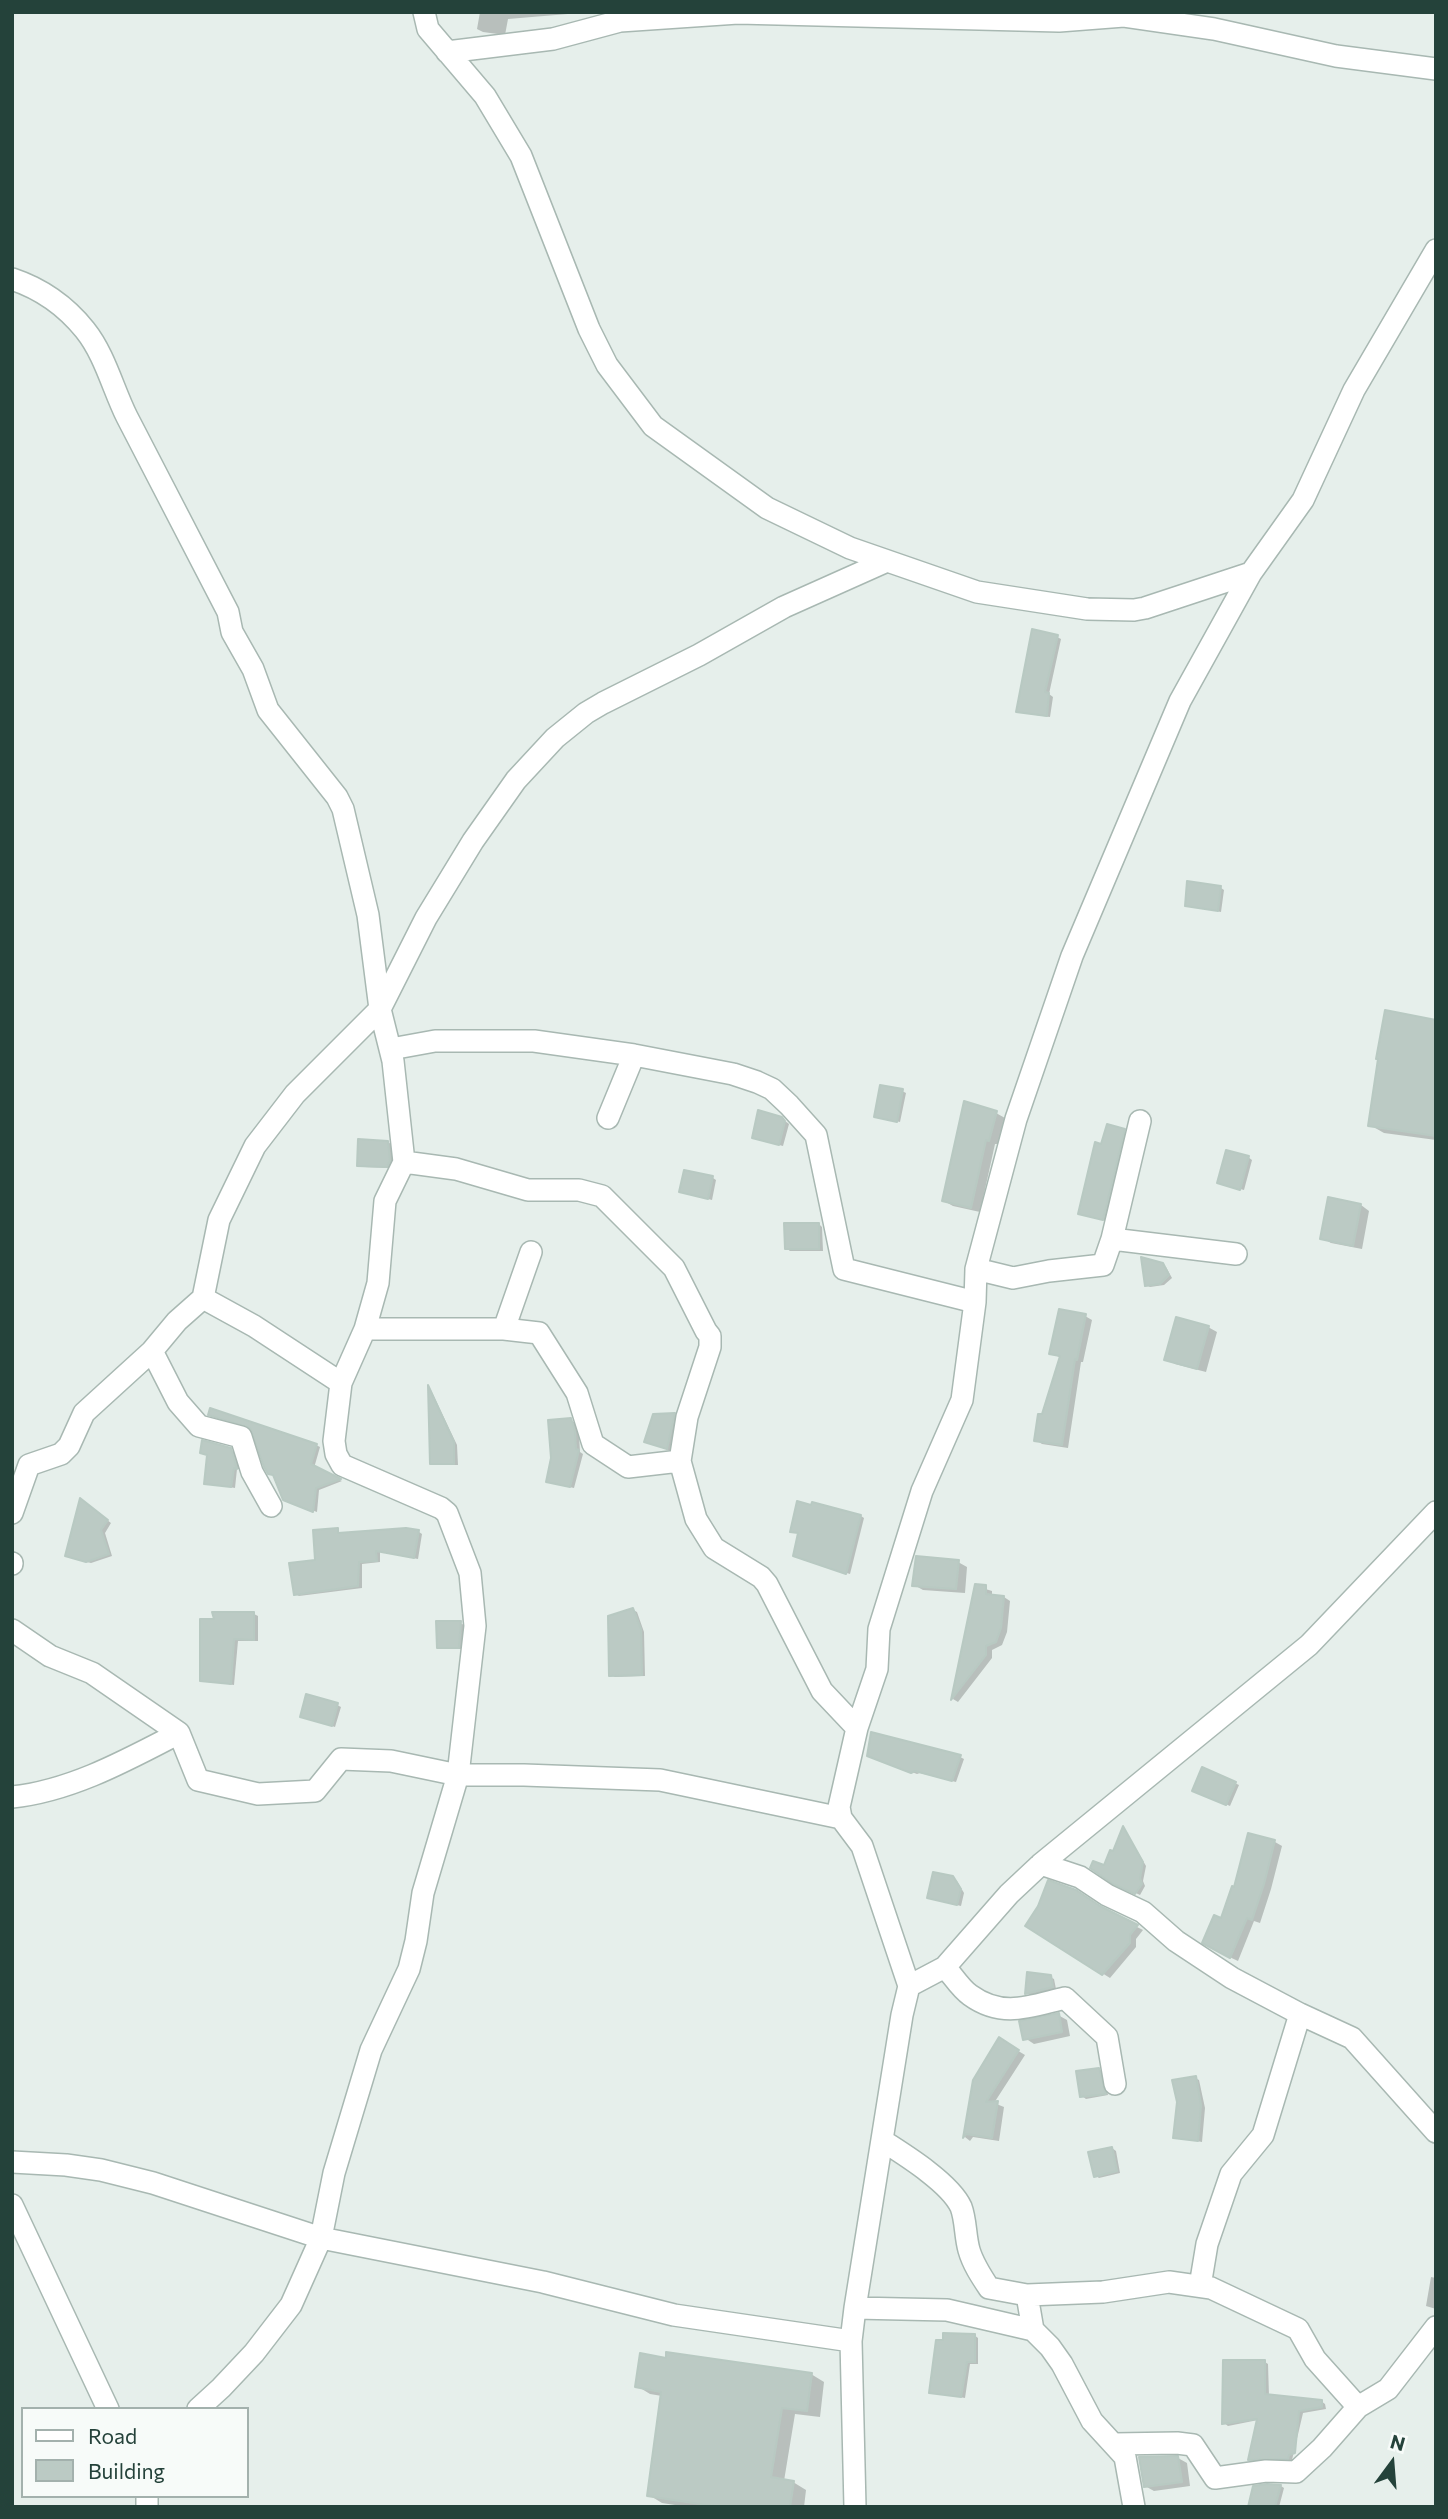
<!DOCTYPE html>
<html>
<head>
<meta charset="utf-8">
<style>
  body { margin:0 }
  #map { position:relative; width:1448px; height:2519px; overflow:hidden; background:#e6efeb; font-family:Commissioner,sans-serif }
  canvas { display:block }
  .frame { position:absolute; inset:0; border:14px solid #24423a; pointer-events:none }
  .legend { position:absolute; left:21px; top:2407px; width:228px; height:91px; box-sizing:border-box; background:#f7fbf9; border:2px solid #a3b1ad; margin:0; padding:9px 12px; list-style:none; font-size:21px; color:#24423a }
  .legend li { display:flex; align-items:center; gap:14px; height:35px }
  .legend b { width:35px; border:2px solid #a3b1ad }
  .north { position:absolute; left:1357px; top:2428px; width:70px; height:70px; -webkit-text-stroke:5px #f7fbf9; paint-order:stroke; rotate:16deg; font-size:19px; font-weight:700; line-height:28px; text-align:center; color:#24423a }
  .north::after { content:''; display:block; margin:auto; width:24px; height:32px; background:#24423a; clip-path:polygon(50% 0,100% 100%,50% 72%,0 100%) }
</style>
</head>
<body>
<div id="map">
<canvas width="1448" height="2519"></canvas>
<div class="frame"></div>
<ul class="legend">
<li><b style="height:9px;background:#fff"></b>Road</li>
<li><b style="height:19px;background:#bbcac4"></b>Building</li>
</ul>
<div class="north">N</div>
</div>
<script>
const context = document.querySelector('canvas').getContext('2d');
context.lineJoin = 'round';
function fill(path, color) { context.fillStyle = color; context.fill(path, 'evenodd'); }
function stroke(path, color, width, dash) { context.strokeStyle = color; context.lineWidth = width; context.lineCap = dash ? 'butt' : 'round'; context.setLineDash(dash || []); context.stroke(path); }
fill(new Path2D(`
  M480 12H568V14L508 19 505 35 483 32 477 29Z
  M1057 637 1061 639 1049 694 1053 697 1050 717 1022 713 1018 711Z
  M1221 888 1224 890 1221 912 1187 905Z
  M1436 1022V1140L1384 1133 1370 1125Z
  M902 1091 906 1093 900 1122 876 1116Z
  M996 1113 1005 1118 998 1144H995L980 1212 953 1206 944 1201Z
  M781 1118 789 1124 783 1146 757 1139Z
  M1124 1131 1131 1135 1110 1222 1086 1216 1080 1213 1103 1146Z
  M388 1142 392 1145 393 1164 391 1168 363 1167 359 1165Z
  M1248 1157 1252 1160 1244 1190 1219 1183Z
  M713 1178 716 1180 712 1200 685 1193Z
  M1361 1205 1369 1211 1362 1249 1331 1243 1322 1238Z
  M819 1224 822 1227 823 1251H790L786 1248Z
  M1162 1265 1166 1267 1172 1278 1164 1285 1150 1287 1146 1285Z
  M1085 1316 1092 1320 1083 1362H1081L1068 1448 1042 1444 1036 1440 1061 1358 1051 1353Z
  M1208 1327 1217 1332 1206 1372 1175 1364 1166 1359Z
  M430 1388 457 1445 458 1465H435L432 1463Z
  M674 1415 683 1420 675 1453 646 1441Z
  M571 1420 575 1423 579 1435 580 1452 583 1454 574 1488 551 1483Z
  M316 1445 320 1447 314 1468 342 1481 319 1490 317 1512 289 1502Z
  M230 1449 234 1452 240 1469H237L235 1488 206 1483 209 1455 202 1452Z
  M84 1503 111 1523 105 1533 112 1556 91 1563 71 1558Z
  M861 1516 864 1518 850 1574 799 1558 800 1534 792 1531Z
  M337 1530 341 1535 419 1532 422 1534 418 1559 380 1552V1562L362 1564V1588L299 1596 295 1594Z
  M958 1562 967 1567 965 1593 923 1590 914 1585Z
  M976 1586 992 1591V1596L1004 1597 1010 1601 1007 1632 1002 1645 992 1650V1658L958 1702 953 1699Z
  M633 1610 637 1612 644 1632 645 1676 615 1677 611 1675Z
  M254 1614 258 1616V1641H238L234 1685 201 1680 216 1620Z
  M460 1623 464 1625 463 1649H442L438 1647Z
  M337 1705 341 1707 335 1727 302 1716Z
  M873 1757H960L964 1759 956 1782 920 1773 917 1774Z
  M1203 1769 1239 1785 1230 1806 1198 1792Z
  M1124 1828 1146 1866 1143 1881 1145 1886 1140 1895 1119 1885 1105 1867 1114 1854Z
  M1275 1842 1282 1846 1271 1889 1260 1923 1254 1921 1238 1961 1221 1953 1222 1920Z
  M953 1878 957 1881 964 1893 961 1906 933 1899Z
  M1103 1910 1143 1930 1136 1939V1947L1110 1978 1027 1926Z
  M1050 1977 1054 1979 1056 1989 1030 1995 1027 1993Z
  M1058 2015 1067 2020 1070 2036 1034 2044 1025 2038Z
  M1000 2040 1025 2055 994 2103 1004 2107 999 2141 973 2137 970 2141 965 2137 974 2081Z
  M1099 2069 1102 2072 1108 2095 1086 2099 1082 2096Z
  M1195 2078 1199 2080 1205 2108 1202 2142 1175 2137Z
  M1112 2148 1116 2151 1120 2173 1099 2178 1095 2175Z
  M1431 2277 1436 2278V2309L1426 2306Z
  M974 2335 978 2338V2364H970L965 2398 931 2392Z
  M1265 2362 1268 2364 1269 2396 1321 2401 1325 2404 1326 2409 1303 2413 1292 2460 1254 2461 1250 2459 1258 2420 1228 2426 1224 2423Z
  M811 2374 824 2382 820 2417 795 2414 784 2481 793 2482 806 2490 804 2507H688L662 2503 649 2495 662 2396 650 2394 637 2386Z
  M1178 2458 1187 2463 1190 2486 1154 2491 1145 2486Z
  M1281 2486 1284 2488 1279 2507H1250L1255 2488Z`), '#0003');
const building = new Path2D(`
  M1032 629 1058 635 1045 692 1049 693 1047 716 1016 712Z
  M1187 881 1221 886 1218 911 1185 906Z
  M1385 1010 1436 1020V1136L1368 1126 1378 1059H1376Z
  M880 1085 903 1089 897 1122 874 1117Z
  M964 1101 997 1111 989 1141 986 1140 971 1208 942 1201Z
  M758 1110 782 1117 785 1121 779 1145 752 1138Z
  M1107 1124 1125 1129 1103 1220 1078 1214 1095 1142 1101 1144Z
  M358 1139 388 1141 390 1161 387 1167 357 1166Z
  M1226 1150 1249 1156 1240 1190 1217 1183Z
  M684 1170 713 1176 708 1199 679 1192Z
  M1328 1197 1361 1204 1353 1246 1320 1239Z
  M784 1223H819V1249H785Z
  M1141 1257 1163 1263 1169 1275 1160 1284 1145 1286Z
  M1059 1309 1086 1314 1077 1360 1075 1359 1062 1445 1034 1441 1038 1414H1042L1060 1356 1049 1354Z
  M1176 1317 1209 1326 1197 1369 1164 1360Z
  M428 1385 454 1442V1464H430Z
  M210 1408 317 1444 311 1464 341 1479 316 1488 313 1512 283 1500 273 1475 268 1474 264 1467 250 1428 208 1415Z
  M675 1413 667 1449 644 1442 653 1414Z
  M571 1418 575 1432 576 1449 579 1450 570 1487 546 1482 551 1458 548 1420Z
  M202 1440 231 1448 237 1469 234 1468 231 1487 204 1484 207 1455 200 1453Z
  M80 1498 108 1520 101 1530 109 1554 86 1562 65 1556Z
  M797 1501 811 1505 812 1502 861 1515 846 1574 793 1556 798 1533 790 1532Z
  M338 1528V1533L406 1528 419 1530 414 1558 376 1551 377 1561 359 1562 358 1586 294 1595 289 1563 315 1560 313 1530Z
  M916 1556 959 1560 956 1589 912 1586Z
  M975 1584 986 1585V1594L1004 1596 1001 1628 996 1642 986 1646V1655L951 1700Z
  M633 1608 641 1629 642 1675 609 1676 608 1616Z
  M212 1612H254V1640L234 1639 231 1684 200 1681V1619H214Z
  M436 1621H461L459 1648H437Z
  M306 1694 338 1703 332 1726 300 1717Z
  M871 1732 961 1755 952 1781 915 1771 911 1773 867 1756Z
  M1202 1767 1236 1782 1226 1805 1192 1791Z
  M1123 1826 1143 1862 1140 1878 1142 1884 1135 1894 1113 1884 1090 1868 1093 1861 1104 1865 1110 1850 1113 1851Z
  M1248 1833 1275 1840 1264 1884 1252 1920 1247 1918 1230 1958 1202 1943 1214 1915 1221 1918 1232 1886 1234 1887Z
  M933 1872 953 1876 961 1889 957 1905 927 1898Z
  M1048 1880 1076 1890 1100 1906 1138 1925 1130 1935V1943L1102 1975 1025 1926 1038 1906Z
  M1027 1972 1051 1975 1053 1987 1025 1994Z
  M1059 2013 1062 2032 1023 2040 1019 2021Z
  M999 2037 1019 2050 986 2102 998 2101 992 2138 966 2134 963 2138 973 2080Z
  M1099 2068 1106 2094 1080 2097 1076 2071Z
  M1196 2076 1201 2105 1198 2141 1173 2138 1177 2102 1172 2080Z
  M1112 2147 1117 2171 1094 2177 1088 2152Z
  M943 2333 975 2334V2362H967L961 2397 929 2393 936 2340H943Z
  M666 2352 812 2373 807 2411 782 2408 771 2477 794 2481 790 2507H720L647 2496 661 2392 635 2387 640 2353 666 2358Z
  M1223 2360H1265V2394L1322 2400V2407L1299 2411 1295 2453 1289 2455 1288 2459 1248 2460 1257 2419 1222 2424Z
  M1178 2456 1182 2482 1144 2487 1139 2457Z
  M1267 2484 1281 2485 1275 2507H1248L1253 2486Z`);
fill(building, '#bbcac4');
stroke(building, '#b8c9c2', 2);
const street = new Path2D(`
  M424 12 428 29 485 96 521 156 589 329 607 365 653 426 767 508 850 548 977 592 1087 609 1134 610 1145 608 1251 573
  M447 52 553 39 620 21 738 13 1059 21 1124 16 1214 29 1336 56 1436 69
  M12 279C42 289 65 305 85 330 105 355 113 389 127 417 160 482 194 547 228 612L232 632 253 669 268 710 337 797 343 809 368 915 380 1009 393 1061 404 1162 385 1201 378 1283 365 1329 341 1383 334 1441 336 1454 342 1465 441 1508 447 1513 470 1573 475 1626 458 1775 423 1893 416 1941 409 1969 371 2050 334 2173 321 2238 291 2305 254 2353 221 2388 198 2409
  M391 1049 435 1041H534L634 1055 733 1074 757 1082 772 1089 789 1105 816 1135 844 1269 975 1302
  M608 1118 634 1055
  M404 1162 456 1169 528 1190H579L602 1196 674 1268 706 1331 710 1336V1347L687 1417 680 1461 696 1519 714 1548 761 1577 767 1584 822 1691 857 1728
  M1112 1239 1140 1121
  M976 1269 1013 1278 1049 1271 1103 1265 1112 1239 1236 1254
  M203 1298 254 1326 341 1383
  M365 1329H504L539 1333 577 1393 593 1444 628 1467 680 1461
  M504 1329 531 1252
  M152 1351 178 1402 199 1426 241 1437 252 1472 271 1506
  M12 1513 29 1465 61 1454 69 1446 84 1413 152 1351 177 1321 203 1298 219 1220 255 1146 295 1094 380 1009 426 918 473 841 516 780 555 738 586 713 603 703 699 655 784 607 887 561
  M12 1563V1564
  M12 1630 50 1656 92 1673 179 1733 198 1780 258 1794 315 1791 341 1759 391 1761 458 1775H524L660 1780 841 1818
  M12 1797C71 1791 127 1760 179 1733
  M1041 1864 1080 1877 1107 1895 1143 1912 1176 1941 1232 1978 1300 2014 1352 2038 1436 2132
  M945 1967C953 1976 961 1989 970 1995 1003 2019 1031 2006 1065 1998L1107 2037 1115 2084
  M909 1986 862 1846 841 1818 839 1807 857 1728 877 1669 879 1629 922 1491 962 1400 975 1302 976 1269 1016 1119 1072 956 1180 701 1251 573 1303 500 1354 390 1436 250
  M883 2141C905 2155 950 2183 961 2207 966 2220 965 2236 969 2250 973 2264 981 2276 989 2288L1027 2295 1033 2330
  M12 2162 66 2165 101 2170 153 2183 321 2238 543 2282 674 2315 851 2341
  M12 2205 108 2409
  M1200 2286 1207 2244 1231 2174 1263 2135 1300 2014
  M1027 2295 1103 2292 1169 2282 1211 2288 1298 2329 1315 2359 1358 2407
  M855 2308 947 2310 1033 2330 1050 2347 1062 2364 1092 2421 1125 2457 1134 2507
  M1115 2444 1177 2443 1193 2445 1215 2478 1266 2471 1296 2472 1322 2448 1358 2407 1388 2389 1436 2327
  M147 2507V2496
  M855 2507 851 2341 855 2308 902 2015 909 1986 945 1967 1009 1894 1041 1864 1309 1645 1436 1512`);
stroke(street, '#a8b8b2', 24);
stroke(street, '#fff', 21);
</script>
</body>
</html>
